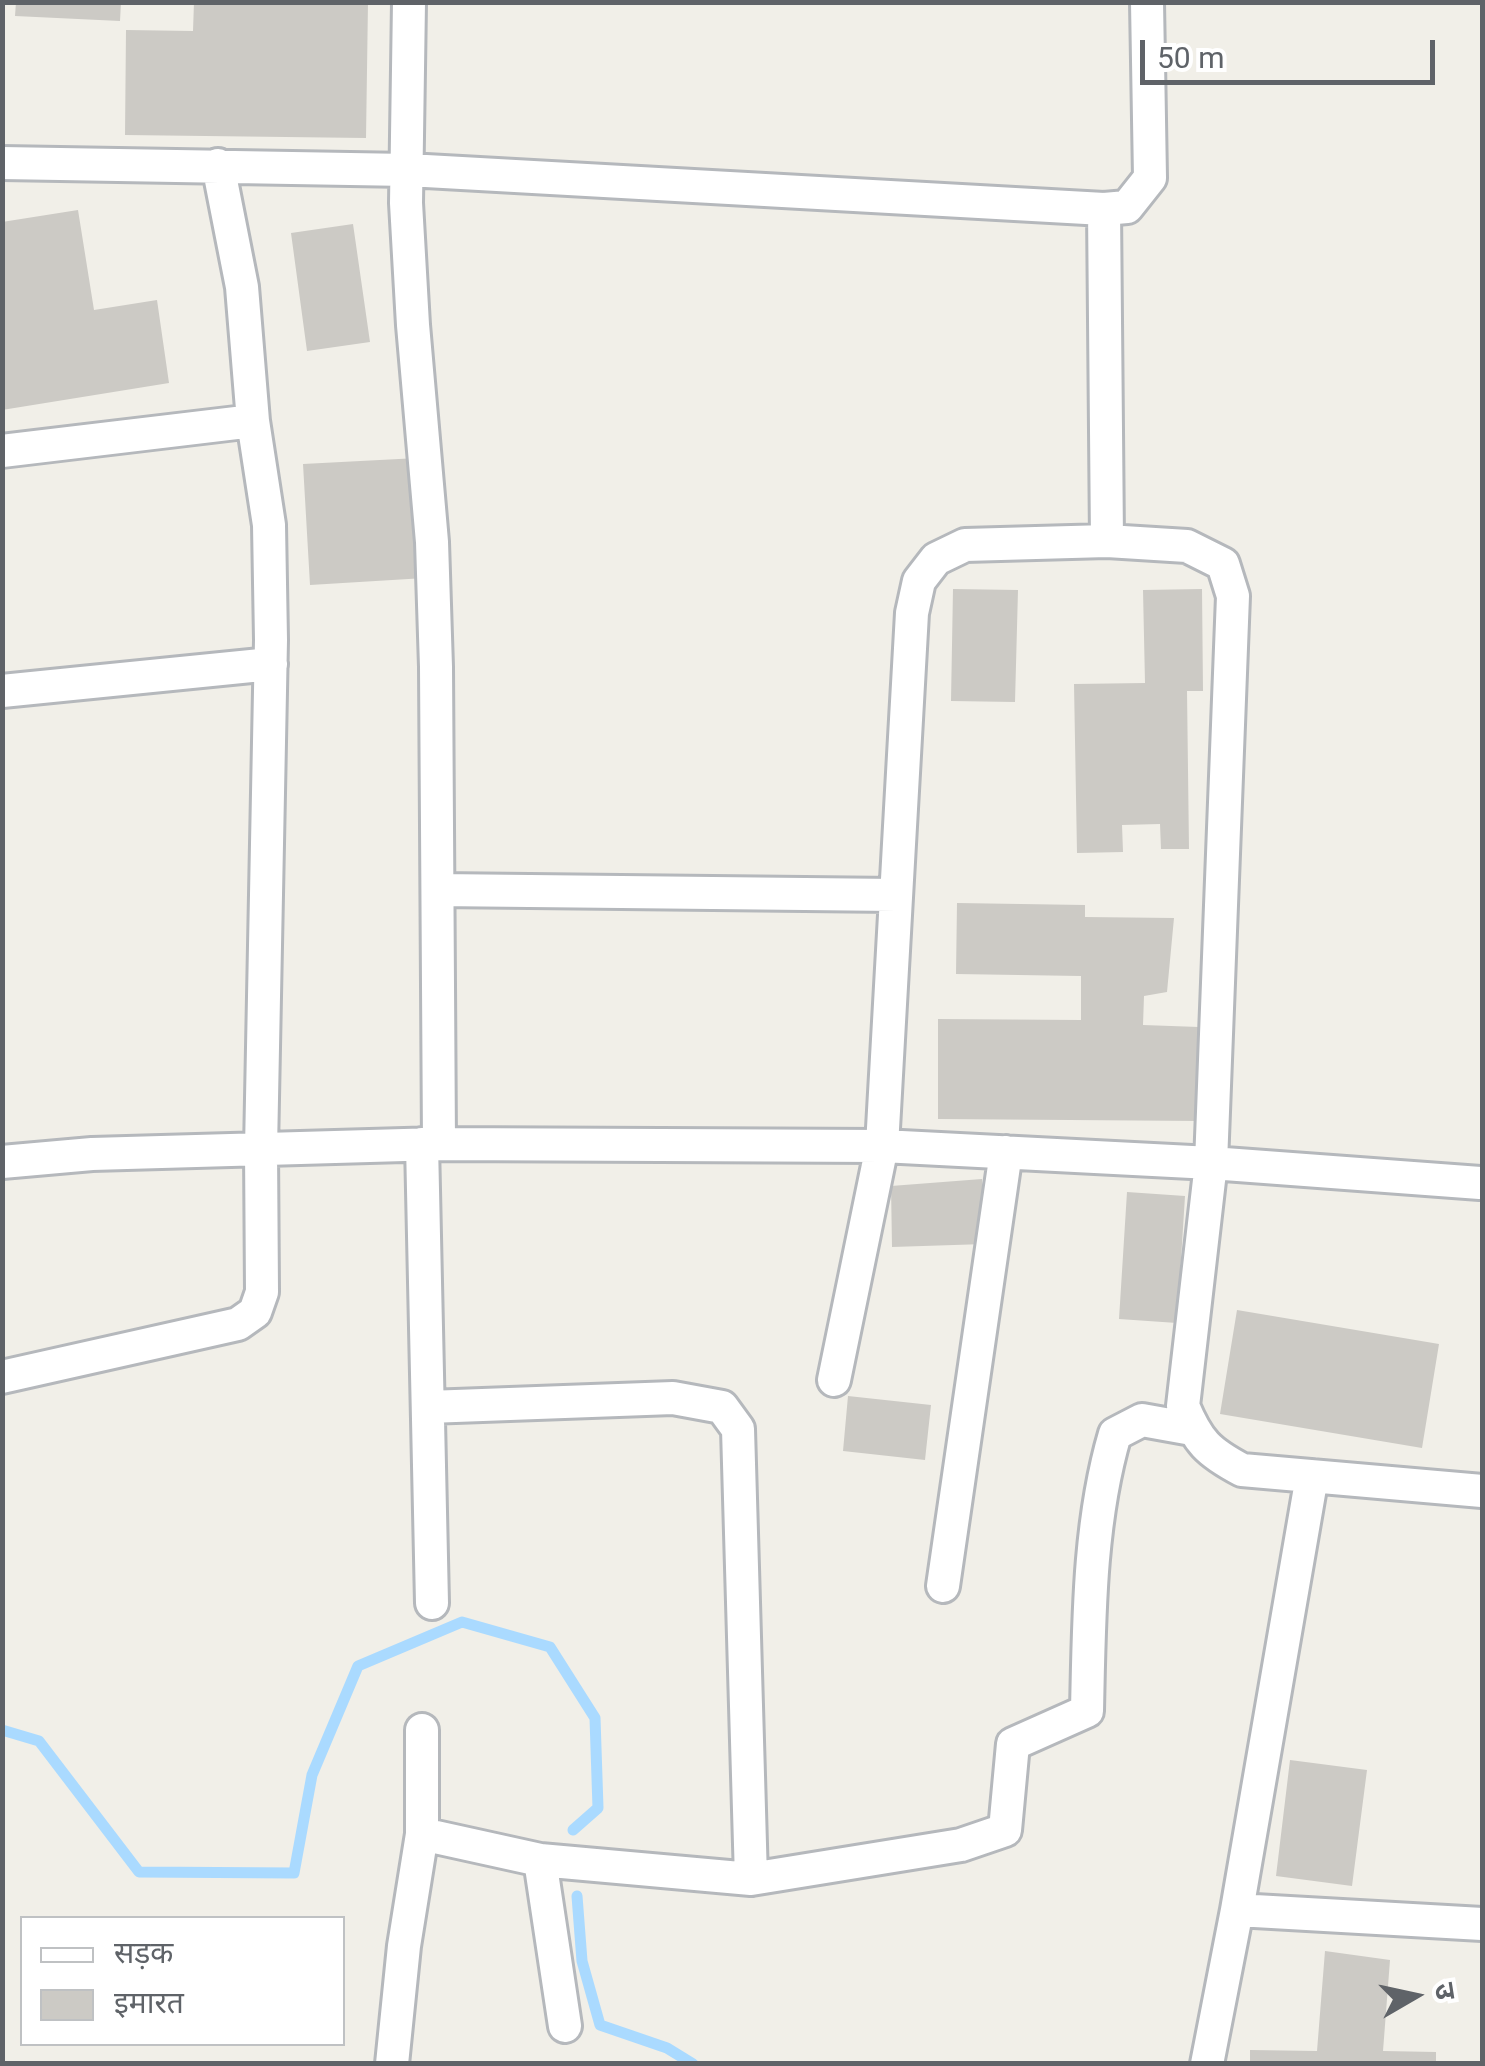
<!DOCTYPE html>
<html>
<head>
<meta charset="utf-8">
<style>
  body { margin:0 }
  #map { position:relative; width:1485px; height:2066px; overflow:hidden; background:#f1efe8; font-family:Roboto,"Noto Sans Devanagari",sans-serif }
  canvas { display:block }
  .frame { position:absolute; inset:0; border:5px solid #5f6368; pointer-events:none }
  .legend { position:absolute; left:20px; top:1916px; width:325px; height:130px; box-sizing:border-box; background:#fff; border:2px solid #bfc1c3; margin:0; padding:12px 18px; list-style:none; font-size:30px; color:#5f6368 }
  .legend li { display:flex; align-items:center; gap:20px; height:50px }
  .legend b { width:50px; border:2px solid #bfc1c3 }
  .north { position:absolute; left:1365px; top:1946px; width:100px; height:100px; -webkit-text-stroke:8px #fff; paint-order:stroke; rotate:81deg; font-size:28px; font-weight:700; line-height:40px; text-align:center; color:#5f6368 }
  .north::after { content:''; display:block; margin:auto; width:35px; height:45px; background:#5f6368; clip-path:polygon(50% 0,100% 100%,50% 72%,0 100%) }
  .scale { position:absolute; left:1140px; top:40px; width:295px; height:45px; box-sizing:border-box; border:5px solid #5f6368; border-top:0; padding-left:12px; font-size:30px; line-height:35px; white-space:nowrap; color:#5f6368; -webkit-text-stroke:8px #fff; paint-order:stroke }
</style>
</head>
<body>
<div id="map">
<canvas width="1485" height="2066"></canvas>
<div class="frame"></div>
<ul class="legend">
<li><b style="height:12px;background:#fff"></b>सड़क</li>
<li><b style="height:28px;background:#cccac5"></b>इमारत</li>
</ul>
<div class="north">उ</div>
<div class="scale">50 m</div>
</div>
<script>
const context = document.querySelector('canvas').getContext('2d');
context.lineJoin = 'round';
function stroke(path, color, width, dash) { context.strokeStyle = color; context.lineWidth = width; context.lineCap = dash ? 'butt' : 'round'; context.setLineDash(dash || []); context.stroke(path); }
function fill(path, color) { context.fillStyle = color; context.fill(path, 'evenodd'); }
stroke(new Path2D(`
  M2 1730 39 1741 139 1872 294 1873 312 1775 358 1666 462 1622 550 1647 595 1718 598 1808 573 1830
  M577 1896 582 1961 600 2025 667 2048 693 2064`), '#aadaff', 11);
fill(new Path2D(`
  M16 2H121L120 21 15 16Z
  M194 2H368L366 138 125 135 126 30 193 31Z
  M78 210 94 310 157 300 169 383 2 410V222Z
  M353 224 370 342 307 351 291 233Z
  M418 458 425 578 310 585 303 464Z
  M953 589 1018 590 1015 702 951 701Z
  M1202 589 1203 691H1187L1189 849H1161L1160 824 1122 825 1123 852 1077 853 1074 684 1145 683 1143 590Z
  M957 903 1085 905V917L1174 918 1167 992 1144 996 1143 1025 1199 1027 1201 1121 938 1119V1019L1081 1020V976L956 974Z
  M982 1179 985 1244 892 1247 891 1186Z
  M1127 1192 1185 1196 1177 1323 1119 1319Z
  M1237 1310 1439 1344 1422 1448 1220 1414Z
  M848 1396 931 1405 925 1460 843 1451Z
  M1290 1760 1367 1770 1352 1886 1276 1876Z
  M1325 1951 1390 1960 1383 2051 1436 2052V2064H1250V2050L1317 2051Z`), '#cccac5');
const minor = new Path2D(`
  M409 2 406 203 413 325 432 542 436 667 439 1144
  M2 163 408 170 1104 209 1107 541
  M1104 209 1127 207 1150 178 1147 2
  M2 451 253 421
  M2 691 271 664
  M438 890 896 895
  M422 1144 432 1603
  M2 1162 92 1154 439 1144 882 1146 1211 1163 1480 1183
  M2 1377 238 1324 255 1312 262 1292 261 1149 271 640 269 525 253 421 242 287 218 165
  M834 1380 882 1146 912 613 919 581 936 559 965 545 1107 541 1187 546 1223 564 1233 596 1211 1163 1183 1406C1198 1442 1208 1452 1242 1470L1482 1491
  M428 1407 673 1398 722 1407 738 1429 751 1879 961 1845 1005 1830 1013 1744 1087 1711C1089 1620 1089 1522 1115 1434L1142 1420 1192 1429
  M943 1586 1006 1152
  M422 1834 540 1860 751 1879
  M540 1860 565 2026
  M1237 1910 1482 1924
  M392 2064 404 1946 422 1834V1730
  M1207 2064 1237 1910 1312 1476`);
stroke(minor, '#b5b8bc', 38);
stroke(minor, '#fff', 32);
</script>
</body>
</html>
